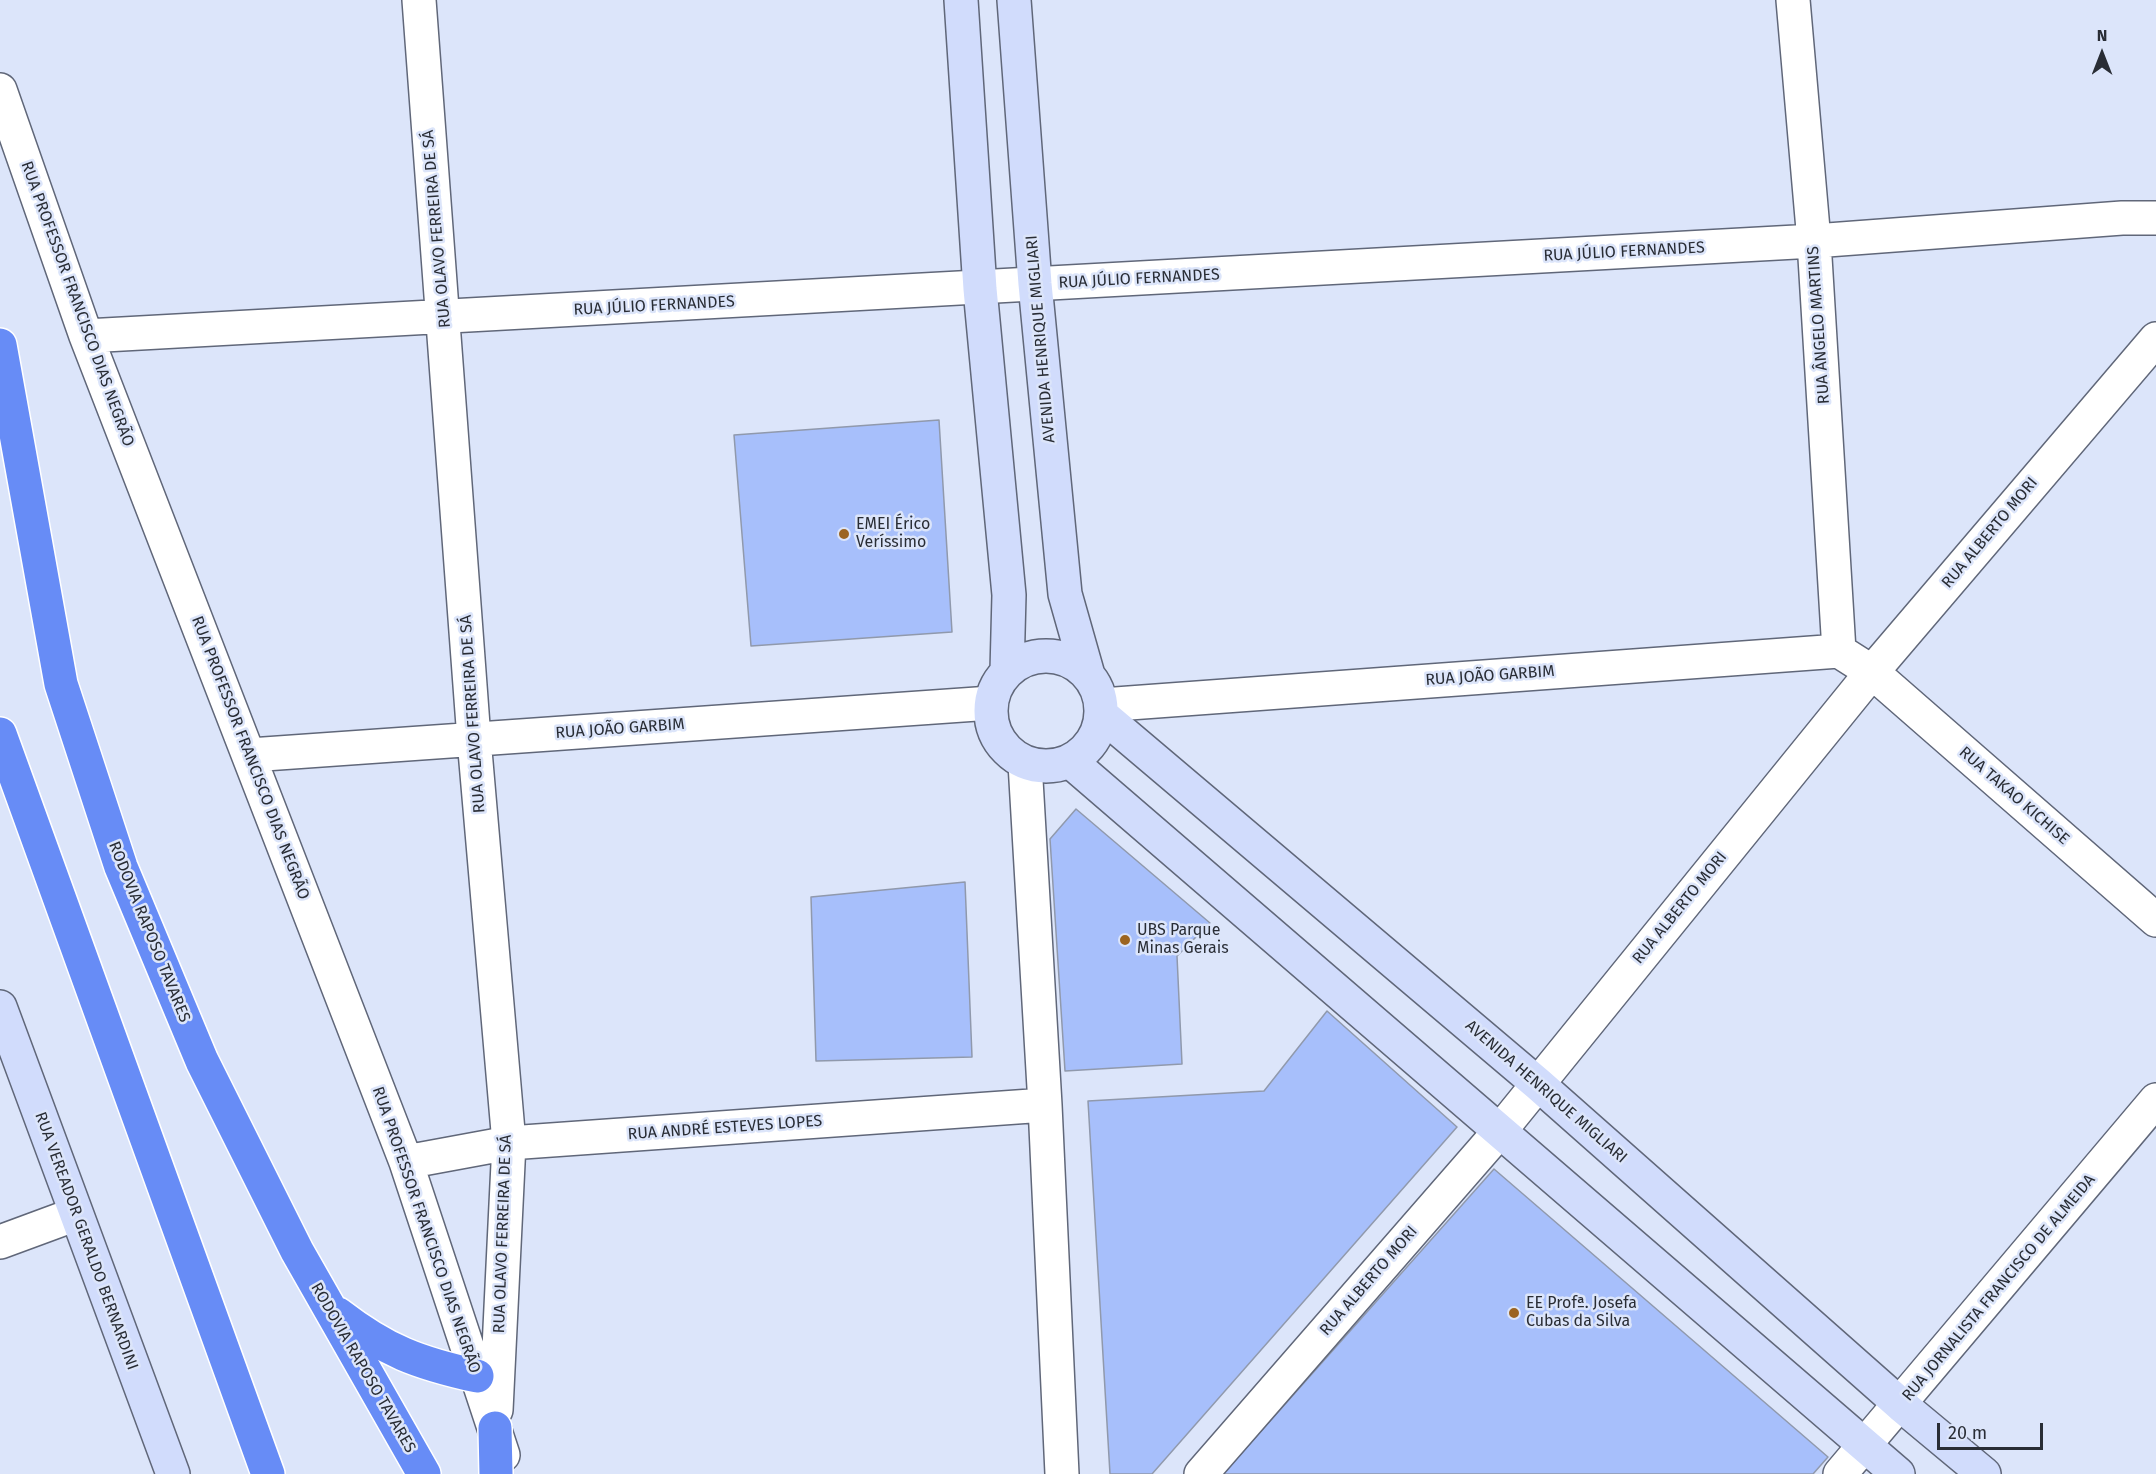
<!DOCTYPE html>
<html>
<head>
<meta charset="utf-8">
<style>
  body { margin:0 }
  #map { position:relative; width:2156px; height:1474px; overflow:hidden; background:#dce5fa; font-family:"Fira Sans",sans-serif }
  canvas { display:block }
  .north { position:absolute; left:2072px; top:24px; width:60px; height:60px; -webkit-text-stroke:4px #dce5fa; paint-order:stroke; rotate:0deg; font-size:16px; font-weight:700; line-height:24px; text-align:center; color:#292d35 }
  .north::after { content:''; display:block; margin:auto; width:21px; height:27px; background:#292d35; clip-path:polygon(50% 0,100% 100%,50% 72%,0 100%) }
  .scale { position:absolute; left:1937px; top:1423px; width:106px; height:27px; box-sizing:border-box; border:3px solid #292d35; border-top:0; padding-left:8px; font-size:18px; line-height:21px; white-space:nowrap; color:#292d35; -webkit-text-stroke:4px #dce5fa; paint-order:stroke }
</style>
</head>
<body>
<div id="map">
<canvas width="2156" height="1474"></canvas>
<div class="north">N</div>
<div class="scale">20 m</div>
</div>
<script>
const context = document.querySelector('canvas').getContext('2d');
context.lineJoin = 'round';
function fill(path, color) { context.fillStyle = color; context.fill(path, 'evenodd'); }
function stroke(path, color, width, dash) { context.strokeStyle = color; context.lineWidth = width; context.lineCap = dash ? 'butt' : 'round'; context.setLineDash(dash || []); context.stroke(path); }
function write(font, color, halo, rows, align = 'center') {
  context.font = font + ' "Fira Sans",sans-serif'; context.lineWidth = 5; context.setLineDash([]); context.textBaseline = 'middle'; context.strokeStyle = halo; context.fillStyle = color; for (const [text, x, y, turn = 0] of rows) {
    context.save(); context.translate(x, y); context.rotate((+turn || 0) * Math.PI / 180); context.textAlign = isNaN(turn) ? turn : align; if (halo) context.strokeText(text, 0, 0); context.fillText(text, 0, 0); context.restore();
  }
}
const building = new Path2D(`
  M939 420 952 632 751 646 734 435Z
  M1076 809 1210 923 1177 956 1182 1064 1065 1071 1050 839Z
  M965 882 972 1057 816 1061 811 897Z
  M1327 1011 1457 1127 1152 1474H1110L1088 1101 1264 1091Z
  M1494 1169 1828 1457 1813 1474H1223Z`);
fill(building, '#a7bffb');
stroke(building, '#9099ac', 1.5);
const street = new Path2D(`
  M419 0 474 739 509 1143 496 1410
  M1793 0 1814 241 1839 651
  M0 90 86 336 406 1162 503 1455
  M86 336 1814 241 2122 218H2156
  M1102 705 1839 651 1872 672 2156 920
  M250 755 991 703
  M1025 763 1045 1105 1062 1474
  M406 1162 509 1143 1045 1105
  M0 1242 76 1214
  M1201 1474 1499 1132 1872 672 2156 339
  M1840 1474 2156 1100`);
const secondary = new Path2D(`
  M961 0 980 289 1009 595 1007 671
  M1014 0 1035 284 1065 594 1088 675
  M991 711a55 55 0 1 1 110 0a55 55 0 1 1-110 0Z
  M1102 715 1538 1084 1901 1405 1984 1474
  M1070 761 1898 1474
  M0 1007 173 1474`);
const highway = new Path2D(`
  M0 345 61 684 121 867 202 1061 297 1251 424 1474
  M0 734 268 1474
  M338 1314C386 1351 418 1363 477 1376
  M495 1428 496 1474`);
stroke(street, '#606779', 36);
stroke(secondary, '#606779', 36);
stroke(highway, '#fff', 36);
stroke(street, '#fff', 33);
stroke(secondary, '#d1dcfc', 33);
stroke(highway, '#678cf6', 33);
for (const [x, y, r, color] of [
  [844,534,6,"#9c6420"],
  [1125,940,6,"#9c6420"],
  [1514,1313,6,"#9c6420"]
]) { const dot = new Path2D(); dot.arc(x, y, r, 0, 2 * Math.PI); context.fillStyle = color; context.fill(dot); stroke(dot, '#dce5fa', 2); }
write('16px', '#292d35', '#dce5fa', [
  ["RUA OLAVO FERREIRA DE SÁ",437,229,-95],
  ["RUA JÚLIO FERNANDES",1624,252,-3],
  ["RUA JÚLIO FERNANDES",1139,279,-3],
  ["RUA PROFESSOR FRANCISCO DIAS NEGRÃO",77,304,70],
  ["RUA JÚLIO FERNANDES",654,306,-3],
  ["RUA ÂNGELO MARTINS",1819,325,-94],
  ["AVENIDA HENRIQUE MIGLIARI",1041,339,-95],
  ["RUA ALBERTO MORI",1990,533,-50],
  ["RUA JOÃO GARBIM",1490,676,-4],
  ["RUA OLAVO FERREIRA DE SÁ",473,714,-94],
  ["RUA JOÃO GARBIM",620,729,-4],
  ["RUA PROFESSOR FRANCISCO DIAS NEGRÃO",250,758,69],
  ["RUA TAKAO KICHISE",2014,796,41],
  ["RUA ALBERTO MORI",1680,908,-51],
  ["RODOVIA RAPOSO TAVARES",149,932,68],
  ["AVENIDA HENRIQUE MIGLIARI",1546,1092,41],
  ["RUA ANDRÉ ESTEVES LOPES",725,1128,-4],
  ["RUA PROFESSOR FRANCISCO DIAS NEGRÃO",426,1230,71],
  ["RUA OLAVO FERREIRA DE SÁ",503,1234,-88],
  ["RUA VEREADOR GERALDO BERNARDINI",86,1241,70],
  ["RUA ALBERTO MORI",1369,1281,-49],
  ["RUA JORNALISTA FRANCISCO DE ALMEIDA",1999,1288,-50],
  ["RODOVIA RAPOSO TAVARES",363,1368,60]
]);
write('16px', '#292d35', '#dce5fa', [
  ["EMEI Érico",856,525],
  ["Veríssimo",856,543],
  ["UBS Parque",1137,931],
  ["Minas Gerais",1137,949],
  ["EE Profª. Josefa",1526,1304],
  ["Cubas da Silva",1526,1322]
], 'left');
</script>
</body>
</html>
